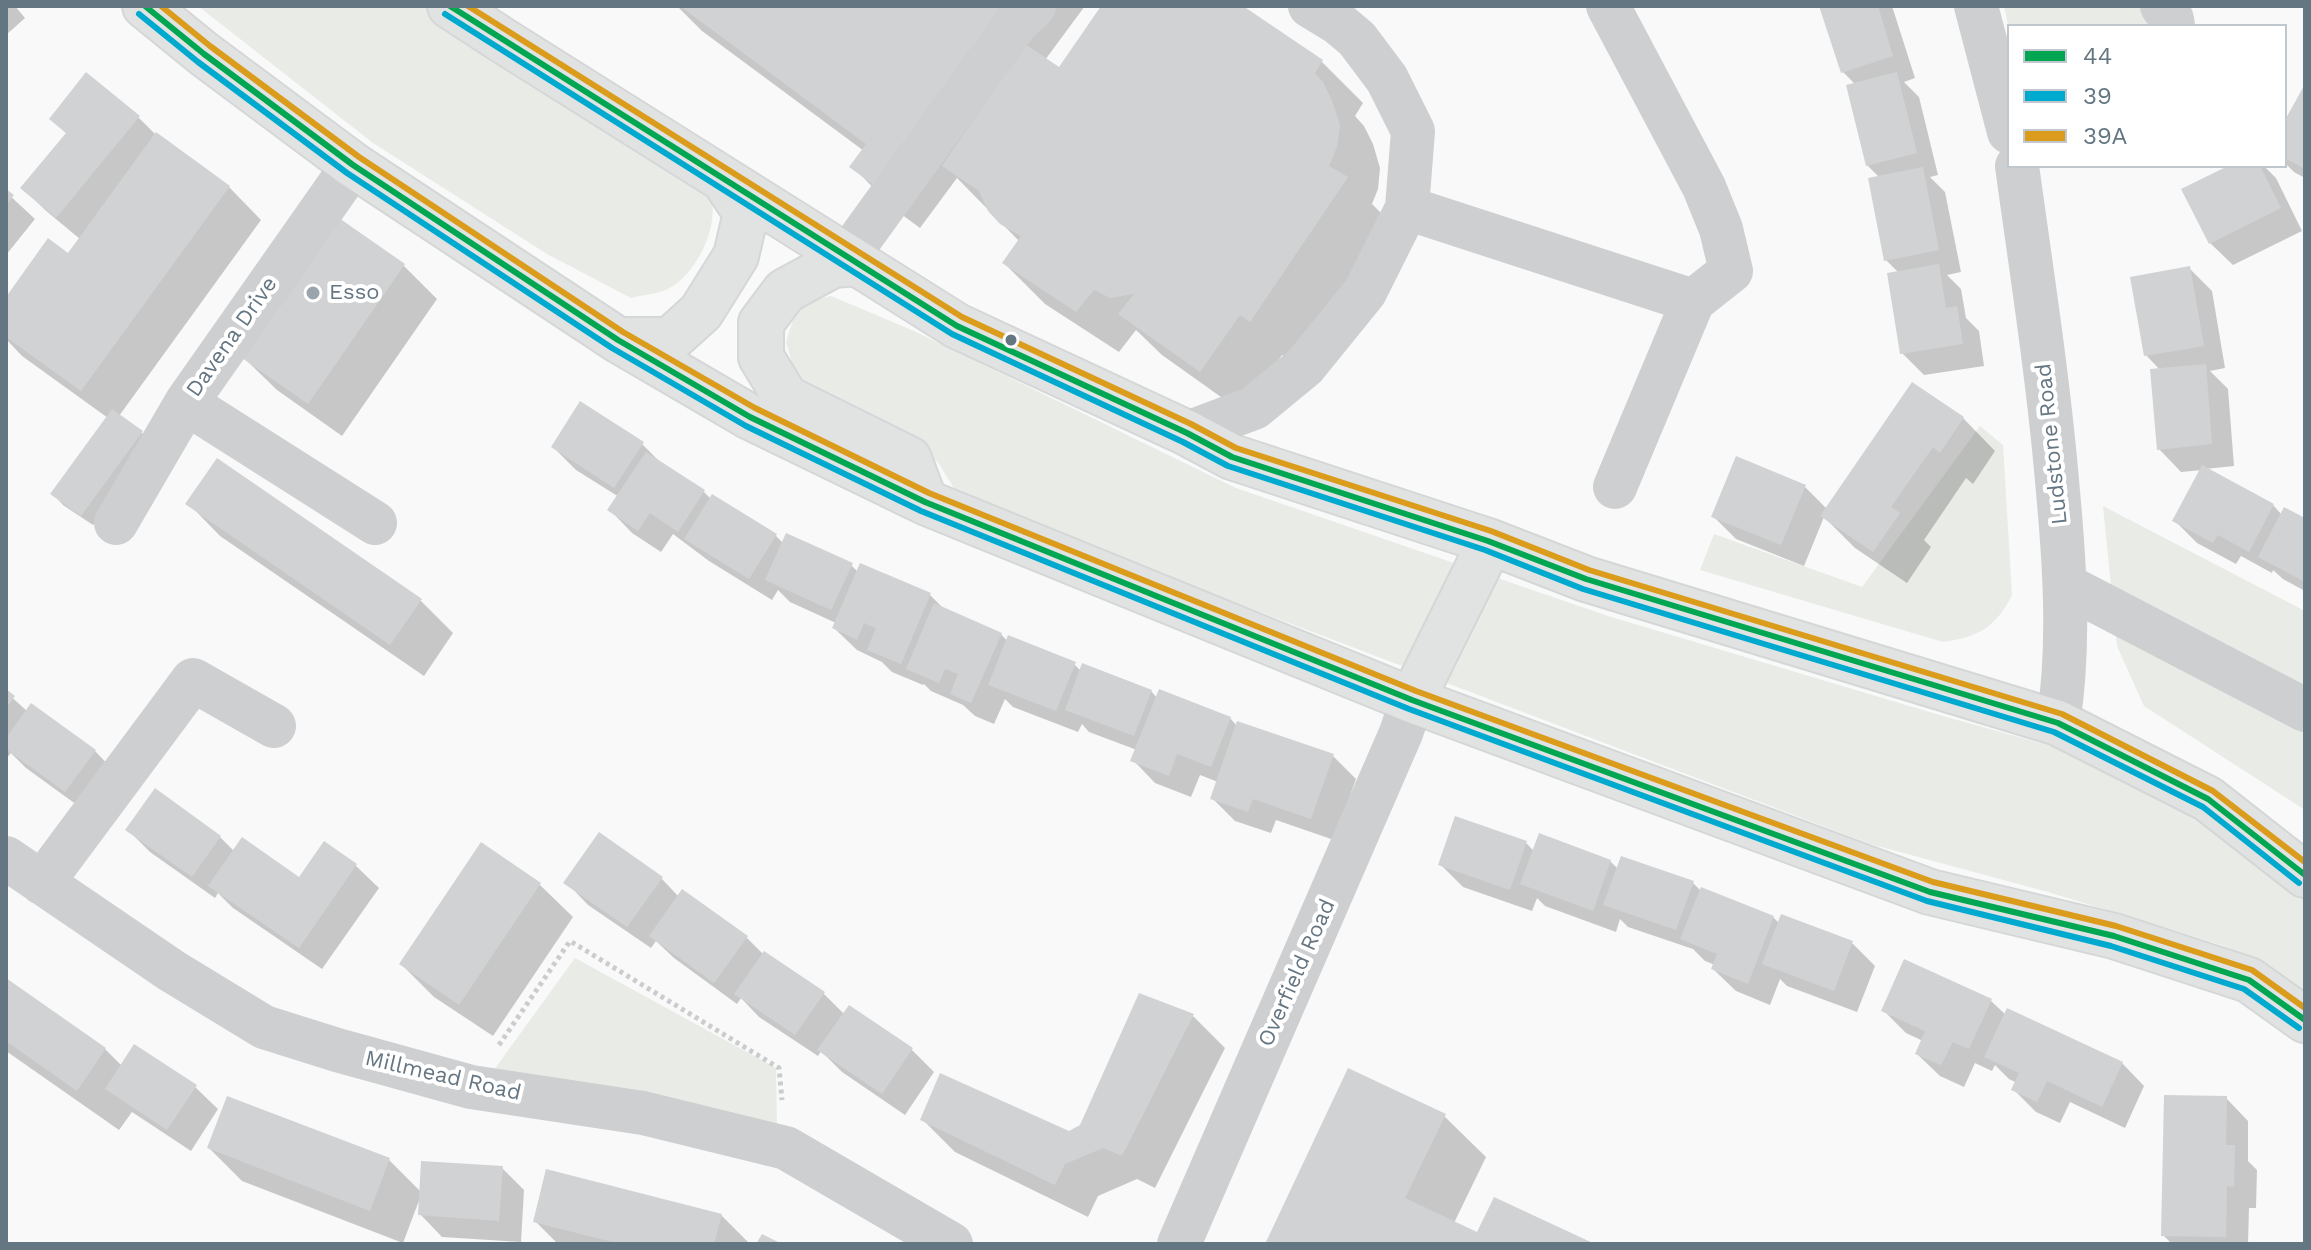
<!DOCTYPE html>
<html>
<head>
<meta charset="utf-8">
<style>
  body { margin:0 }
  #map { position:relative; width:2311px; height:1250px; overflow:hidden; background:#f9f9f9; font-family:"Work Sans",sans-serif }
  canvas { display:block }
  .frame { position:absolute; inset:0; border:8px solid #657683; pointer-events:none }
  .legend { position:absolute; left:2007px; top:24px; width:280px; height:144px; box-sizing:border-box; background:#fff; border:2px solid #c1c8cd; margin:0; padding:10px 14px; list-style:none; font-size:24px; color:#657683 }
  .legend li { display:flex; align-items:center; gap:16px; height:40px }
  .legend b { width:40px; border:2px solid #c1c8cd }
</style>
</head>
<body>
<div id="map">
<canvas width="2311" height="1250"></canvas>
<div class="frame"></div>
<ul class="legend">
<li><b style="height:10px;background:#00a651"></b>44</li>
<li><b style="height:10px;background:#00a9ce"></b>39</li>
<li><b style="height:10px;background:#da9c1a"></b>39A</li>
</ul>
</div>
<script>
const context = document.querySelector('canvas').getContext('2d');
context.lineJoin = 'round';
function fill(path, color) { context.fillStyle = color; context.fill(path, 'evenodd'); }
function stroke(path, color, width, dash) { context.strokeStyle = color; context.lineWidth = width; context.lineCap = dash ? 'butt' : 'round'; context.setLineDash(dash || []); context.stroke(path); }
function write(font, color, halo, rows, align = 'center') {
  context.font = font + ' "Work Sans",sans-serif'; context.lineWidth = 8; context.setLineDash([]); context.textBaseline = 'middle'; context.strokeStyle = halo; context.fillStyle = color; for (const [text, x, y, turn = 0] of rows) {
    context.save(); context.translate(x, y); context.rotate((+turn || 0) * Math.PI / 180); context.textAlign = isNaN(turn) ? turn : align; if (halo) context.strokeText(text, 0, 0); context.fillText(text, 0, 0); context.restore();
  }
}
fill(new Path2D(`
  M198 6H426L702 187C706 192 711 197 712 203 717 232 694 276 668 289 657 294 642 295 631 298L547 254 373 143Z
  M2004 6H2139L2149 26H2009V30Z
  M831 296 914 331 1236 488 1608 616 1936 714 2080 754 2193 813 2305 898V991L2224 946 2048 892 1870 844 1231 601 957 493 937 461 797 380 786 342 798 304Z
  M1980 426 2003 445 2012 595C1996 627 1979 637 1943 642L1700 570 1714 534 1862 587Z
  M2103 506 2305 611V810L2144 706 2117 646Z
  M575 958 776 1068 777 1130 491 1074Z`), '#e8ebe6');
fill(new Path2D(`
  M6 6H15L25 18 6 35Z
  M677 6H1085L1045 60 1060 70 1104 6H1240L1322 62 1363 103 1355 116 1364 126 1373 144 1380 168 1378 189 1372 204 1388 220 1292 362 1282 355 1242 412 1162 355 1136 330 1119 352 1045 304 1004 263 1019 241 957 178 920 228 893 208 852 166 864 151 702 31Z
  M1821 6H1892L1915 78 1904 82 1919 97 1938 175 1930 177 1945 192 1961 272 1947 275 1961 289 1966 318 1979 331 1984 366 1924 375 1902 353 1899 273 1886 260 1880 178 1867 165 1855 84 1843 72Z
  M2305 88V178L2294 172 2285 163V124Z
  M138 117 155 134 229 187 261 220 119 416 141 432 152 443 93 525 63 505 53 494 108 418 22 356 6 339V300L68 255 80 239 45 210 23 188 67 134 51 119Z
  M2233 166H2264L2276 178 2302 231 2233 265 2210 243Z
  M6 192 35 219 6 255Z
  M339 221 404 266 437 299 342 436 277 390 244 358Z
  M2189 268 2212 291 2225 368 2210 371 2228 389 2234 466 2205 469 2273 505 2282 515 2305 521V591L2283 579 2273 570 2272 573 2241 556 2236 564 2197 543 2174 520 2202 470 2181 472 2159 449 2160 370 2146 355Z
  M1963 418 1995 451 1973 484 1966 478 1924 540 1931 547 1907 583 1855 548 1824 517 1804 566 1736 539 1713 516 1805 487 1827 509Z
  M642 444 664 466 704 492 711 499 776 536 784 544 851 565 858 572 862 565 930 595 946 611 1001 634 1008 642 1074 664 1081 671 1151 691 1157 698 1230 718 1237 726 1333 756 1356 779 1334 840 1276 820 1271 833 1235 821 1213 799 1218 782 1200 775 1191 797 1155 783 1133 760 1137 750 1089 732 1082 724 1078 732 1013 707 1005 699 994 724 975 716 963 705 931 691 924 684 923 685 892 672 882 662 857 650 834 628 836 623 790 602 778 590 772 600 709 561 673 534 661 552 632 533 610 510 619 497 576 470 553 447Z
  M188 503 421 601 453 633 424 676 220 536Z
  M6 692 28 712 95 751 117 774 88 813 26 768 11 753 6 759Z
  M128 830 220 837 234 851 299 879 324 844 356 866 379 888 322 969 233 908 218 893 215 898 150 852Z
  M1526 843 1534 851 1610 861 1618 869 1693 883 1701 891 1773 917 1780 924 1852 943 1875 966 1857 1012 1787 986 1780 979 1770 1005 1736 991 1713 969 1715 965 1705 961 1693 949 1628 927 1620 919 1616 932 1545 906 1537 898 1532 911 1463 887 1440 864Z
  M482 845 540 885 573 917 493 1036 434 997 401 964Z
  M662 879 679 897 746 937 764 955 823 993 844 1014 849 1007 912 1050 934 1072 905 1115 842 1072 821 1051 818 1056 759 1017 741 998 737 1004 674 958 656 941 651 948 588 905 566 882Z
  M6 980 105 1049 122 1066 195 1087 218 1109 191 1151 132 1112 119 1130 6 1051Z
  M1991 1001 2006 1015 2122 1063 2144 1086 2125 1128 2070 1102 2060 1123 2036 1112 2014 1090 2017 1083 2009 1079 1995 1065 1992 1071 1975 1063 1964 1087 1940 1076 1917 1054 1923 1041 1906 1033 1883 1010Z
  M1193 1016 1225 1048 1155 1188 1137 1179 1098 1196 1088 1217 955 1152 922 1119 1069 1134 1082 1127Z
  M2226 1098 2248 1121V1161L2257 1170 2256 1208H2249L2248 1244H2172L2163 1235Z
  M1444 1116 1486 1157 1454 1223 1478 1235 1590 1244H1267Z
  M209 1148 389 1160 421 1192 502 1168 524 1190 521 1242 442 1237 420 1214V1198L403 1243 242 1181Z
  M721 1215 750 1244H558L535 1221Z`), '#0003');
fill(new Path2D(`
  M680 6H1013L878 188 849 167 866 144Z
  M1101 6H1243L1323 60 1315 73 1323 82 1332 101 1340 125 1337 147 1329 166 1348 177 1250 322 1240 315 1200 372 1118 314 1134 294 1110 298 1094 290 1076 312 1002 263 1021 236 1000 224 988 211 979 191 942 166 1025 44 1059 67Z
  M1819 6H1878L1893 56 1841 73Z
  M86 72 140 116 56 218 20 188 66 133 49 119Z
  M1897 72 1917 153 1866 166 1846 85Z
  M2305 84V169L2285 158V120Z
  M156 132 230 186 81 391 6 337V297L48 238 68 253Z
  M2228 166H2260L2281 208 2209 244 2181 189Z
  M1923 167 1939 250 1884 261 1868 178Z
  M6 189 14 195 6 205Z
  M339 218 405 264 308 404 242 358Z
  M1939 264 1946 308 1957 306 1963 344 1900 354 1887 273Z
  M2190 266 2204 346 2144 356 2130 277Z
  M2206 364 2212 444 2157 450 2150 369Z
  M1912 382 1964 417 1940 453 1933 447 1891 507 1900 513 1873 552 1820 516Z
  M580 401 644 442 614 488 551 447Z
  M112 409 143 431 81 516 50 494Z
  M646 452 705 490 678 532 650 513 638 531 607 510Z
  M1736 456 1806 485 1781 545 1711 517Z
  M217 458 422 599 390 645 185 504Z
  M2202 465 2274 504 2249 552 2218 535 2213 543 2172 521Z
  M712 494 777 534 749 579 684 539Z
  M2284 507 2305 518V582L2258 557Z
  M786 533 853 563 831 610 765 580Z
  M860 563 931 593 901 664 867 650 876 628 864 623 857 640 832 628Z
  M934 603 1002 633 971 703 950 694 958 674 945 669 939 683 906 669Z
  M1008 635 1076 662 1056 711 988 685Z
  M1082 663 1152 690 1134 736 1065 710Z
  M6 689 15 696 6 708Z
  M1159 689 1231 717 1211 767 1177 754 1169 776 1130 761Z
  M31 703 96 750 65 792 6 749V738Z
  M1237 721 1334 754 1311 819 1253 799 1248 812 1210 799Z
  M155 788 221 836 192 877 125 830Z
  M1455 816 1527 841 1510 890 1438 865Z
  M599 832 663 877 627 927 563 883Z
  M1539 833 1611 860 1593 911 1520 884Z
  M242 837 299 877 324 841 357 864 299 948 208 886Z
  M481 842 541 883 459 1005 399 964Z
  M1621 856 1694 881 1676 930 1603 905Z
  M1701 887 1774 916 1748 984 1711 969 1717 954 1680 939Z
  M682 889 748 936 714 983 649 936Z
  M1781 914 1853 941 1834 991 1762 964Z
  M764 951 825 992 795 1035 734 994Z
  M1904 959 1992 999 1969 1049 1953 1042 1941 1065 1915 1054 1925 1031 1881 1011Z
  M6 978 106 1048 77 1091 6 1041Z
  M1139 993 1194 1014 1122 1156 1103 1148 1065 1164 1055 1185 920 1120 940 1073 1069 1131 1080 1125Z
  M849 1005 913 1048 882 1094 817 1050Z
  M2007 1008 2123 1062 2102 1107 2047 1081 2037 1102 2011 1090 2019 1073 1984 1057Z
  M134 1044 197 1085 167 1130 105 1089Z
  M1348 1068 1446 1114 1405 1198 1477 1232 1494 1197 1595 1244H1265Z
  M2164 1095 2227 1096 2226 1145H2235L2234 1187 2227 1186 2226 1237 2161 1236Z
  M227 1096 390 1158 370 1211 207 1148Z
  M421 1161 503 1166 499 1221 418 1215Z
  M546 1169 722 1214 714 1244H621L533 1222Z
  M762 1234 782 1244H756Z`), '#d0d2d3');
const major = new Path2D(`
  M145 6 204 54 353 165 618 340 750 417 925 502 1412 700 1930 892 2114 936 2249 980 2305 1020
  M450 6 502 40 957 326 1187 433 1232 457 1488 541 1586 579 2058 723 2208 799 2305 875
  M856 263 833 265 785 291 761 323V357L786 398 909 459 925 502
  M618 340H670L701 312 736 256 746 213 724 180
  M1412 700 1481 561 1488 541`);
stroke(major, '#d5d6d7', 48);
stroke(new Path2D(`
  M499 1045 570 941 779 1068 782 1100`), '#cbcccd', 5, [4, 4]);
stroke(new Path2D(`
  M1608 6 1704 187 1721 229 1731 271 1693 301 1615 487
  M1976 6 2009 132
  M2162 6 2172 19 2173 26
  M353 165 186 403 375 523
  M2017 166C2032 275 2049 383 2058 492 2065 567 2070 649 2058 723
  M1407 208 1693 301
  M847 257 1016 23 1034 6
  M1187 433 1254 408 1305 366 1365 292 1407 208 1413 131 1387 79 1357 39 1338 23 1310 6
  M116 523 186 403
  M2065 585 2305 710
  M6 858 172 971 264 1027 337 1050 471 1087 643 1113 786 1148 951 1244
  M42 883 193 680 274 726
  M1179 1244 1401 733 1412 700`), '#cecfd0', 44);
stroke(major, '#e1e2e2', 44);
stroke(new Path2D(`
  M145 6 204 54 353 165 618 340 750 417 925 502 1412 700 1930 892 2114 936 2249 980 2305 1020
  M450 6 957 326 1187 433 1232 457 1488 541 1586 579 2058 723 2208 799 2305 875`), '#00a651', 6);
stroke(new Path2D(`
  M139 14 198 62 347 173 612 348 746 426 921 511 1409 709 1927 901 2111 946 2244 989 2299 1028
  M445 14 952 334 1183 442 1228 466 1485 550 1583 589 2054 732 2203 807 2299 883`), '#00a9ce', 6);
stroke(new Path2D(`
  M161 6 210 46 359 157 623 332 755 408 929 493 1416 691 1933 882 2116 926 2252 970 2305 1008
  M468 6 962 317 1191 424 1236 448 1491 531 1589 570 2062 714 2213 791 2305 862`), '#da9c1a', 6);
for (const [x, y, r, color] of [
  [313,293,8,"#99a4ac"],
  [1011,340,7,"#657683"]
]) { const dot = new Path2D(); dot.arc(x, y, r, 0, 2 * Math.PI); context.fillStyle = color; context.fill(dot); stroke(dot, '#fff', 3); }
write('22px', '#657683', '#fff', [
  ["Esso",329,293]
], 'left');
write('22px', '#657683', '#fff', [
  ["Davena Drive",232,337,-55],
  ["Ludstone Road",2052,444,-96],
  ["Overfield Road",1297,973,-66],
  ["Millmead Road",443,1076,13]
]);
</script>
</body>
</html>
